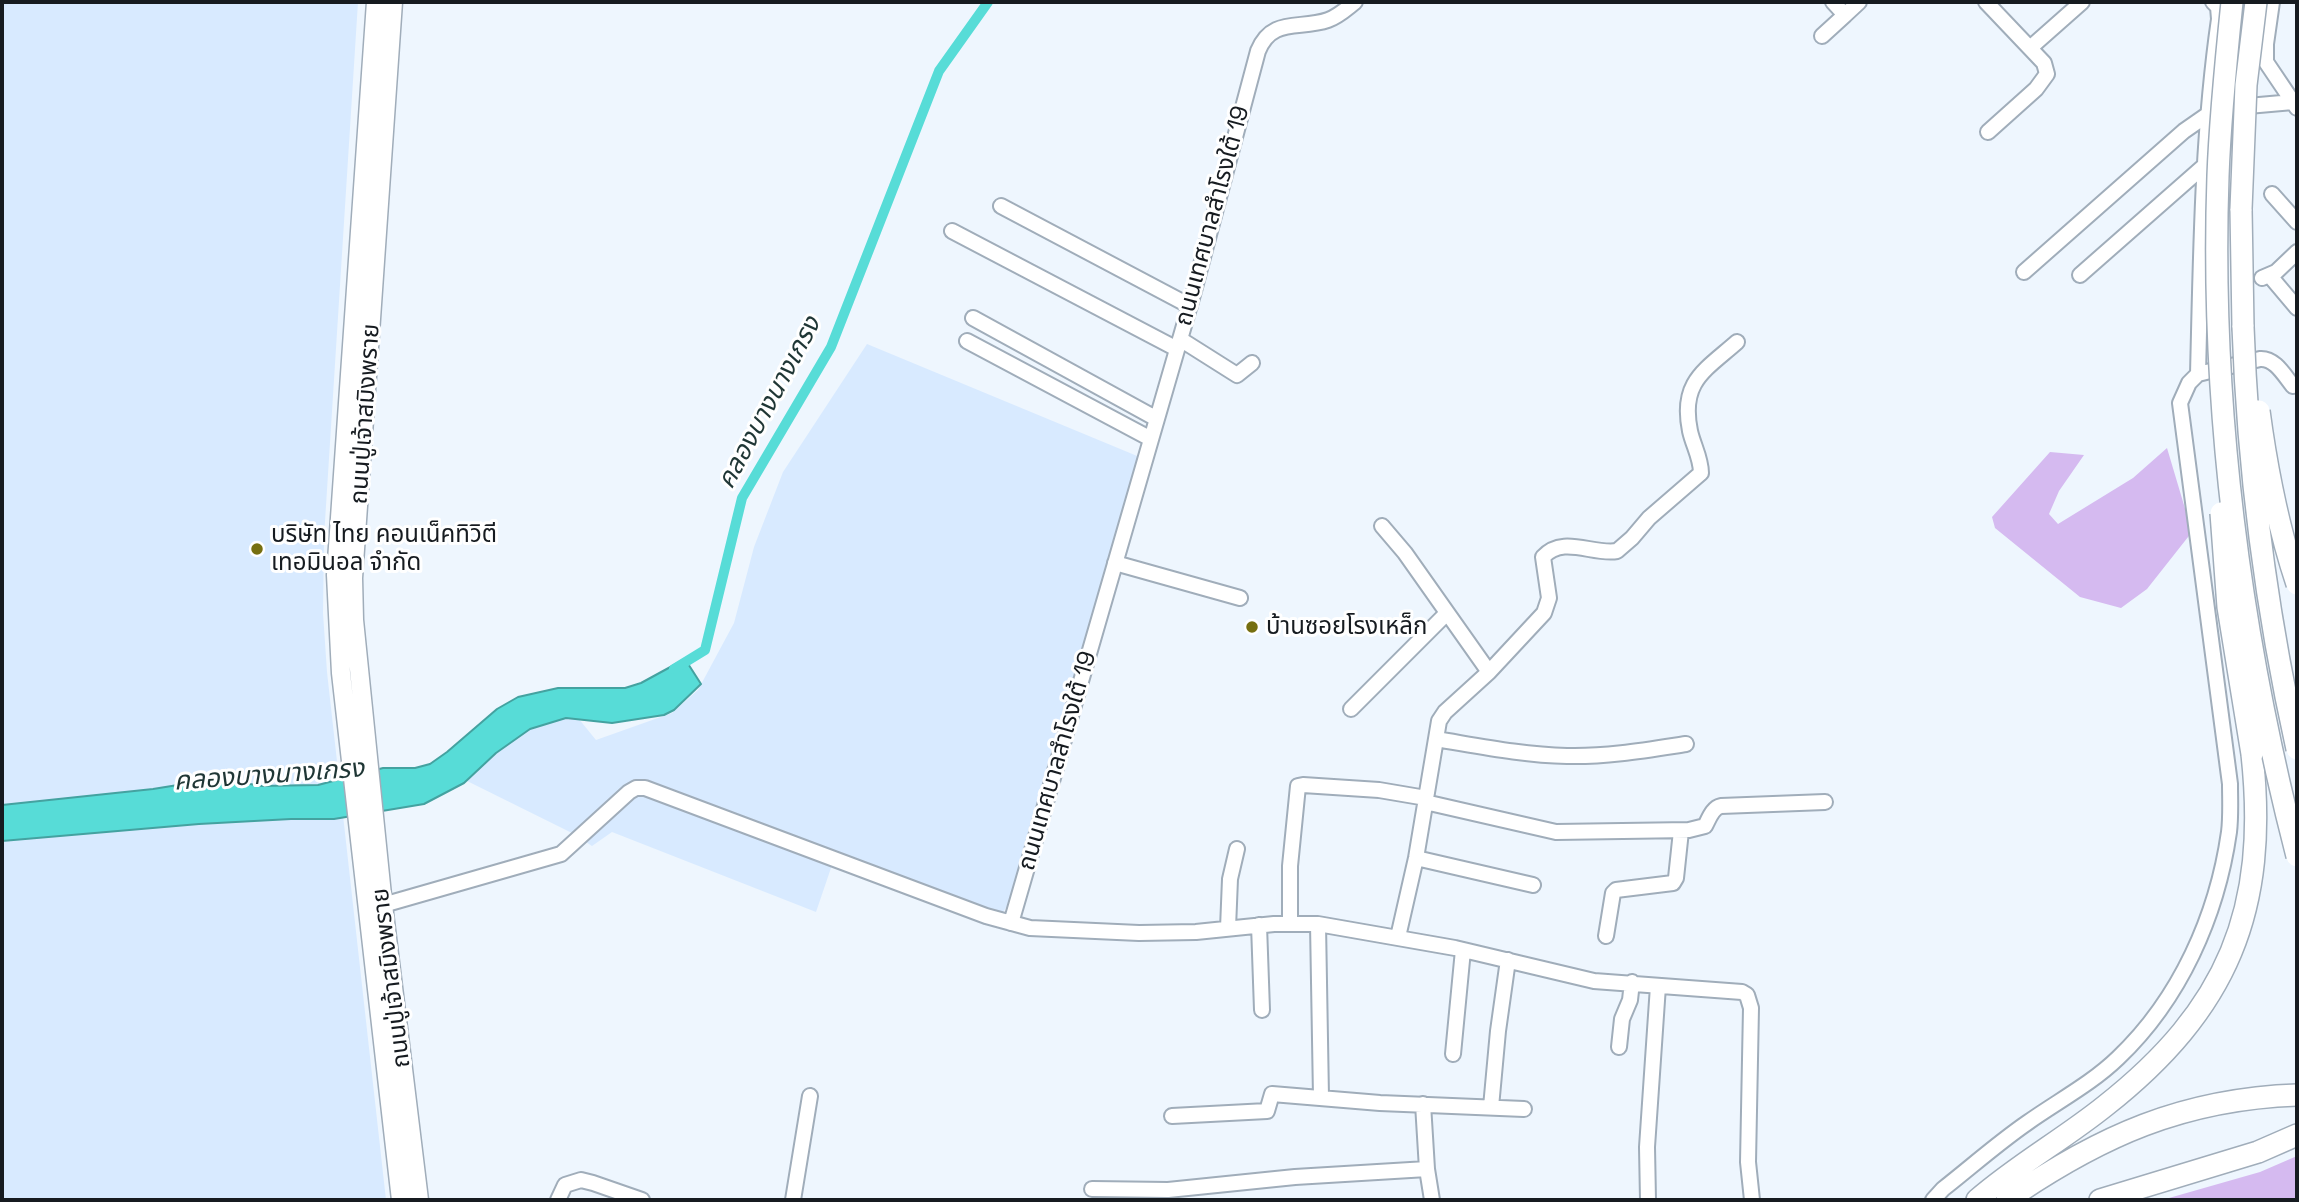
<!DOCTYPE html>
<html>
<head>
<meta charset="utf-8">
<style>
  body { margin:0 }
  #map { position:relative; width:2299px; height:1202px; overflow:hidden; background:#eef6fe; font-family:"Space Grotesk",sans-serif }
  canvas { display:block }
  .frame { position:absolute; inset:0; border:4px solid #161b20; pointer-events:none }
</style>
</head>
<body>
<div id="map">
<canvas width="2299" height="1202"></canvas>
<div class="frame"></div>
</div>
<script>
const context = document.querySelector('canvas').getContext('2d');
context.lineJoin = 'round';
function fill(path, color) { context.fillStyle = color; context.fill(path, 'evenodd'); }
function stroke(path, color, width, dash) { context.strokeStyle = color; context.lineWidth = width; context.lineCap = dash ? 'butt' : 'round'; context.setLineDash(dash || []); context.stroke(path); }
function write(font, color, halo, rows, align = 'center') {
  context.font = font + ' "Space Grotesk","Noto Sans Thai",sans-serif'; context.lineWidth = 6; context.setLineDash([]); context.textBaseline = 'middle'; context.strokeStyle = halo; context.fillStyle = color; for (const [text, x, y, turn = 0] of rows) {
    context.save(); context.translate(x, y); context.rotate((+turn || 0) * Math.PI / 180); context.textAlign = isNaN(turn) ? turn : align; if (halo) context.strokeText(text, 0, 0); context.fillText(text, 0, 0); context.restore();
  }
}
fill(new Path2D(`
  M2 2H358L324 537 323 613 327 672 386 1200H2Z
  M867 344 1142 458 1013 898 1003 912 993 915 832 865 816 912 612 832 592 846 574 834 461 778 534 722 574 713 596 740 672 713 698 690 734 623 754 547 783 472Z`), '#d8eaff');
fill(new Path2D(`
  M2167 448 2192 532 2147 589 2121 608 2080 597 1995 528 1992 517 2050 452 2084 455 2059 491 2049 514 2058 524 2133 478Z
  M2297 1156V1200H2162L2260 1172Z`), '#d5baf0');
const water = new Path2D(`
  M685 659 701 684 674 710 664 715 612 723 566 718 530 729 496 753 464 783 424 804 334 819H291L199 824 2 841V805L153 789 221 778 260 786 318 785 383 768H415L430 764 447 752 497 709 518 697 558 688H625L641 683Z`);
fill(water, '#57dcd7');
stroke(water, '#44a2a0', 2);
stroke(new Path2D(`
  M674 669 705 650 742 498 831 347 939 71 988 2`), '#57dcd7', 10);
const minor = new Path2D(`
  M1833 2 1845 15 1859 2
  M1986 2 2044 63 2047 74 2036 89 1988 132
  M2272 2 2266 44V62L2297 108
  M1822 36 1845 15
  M2030 48 2082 2
  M2214 109 2293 102
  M2272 194 2297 222
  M1001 206 1190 306
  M952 231 1177 349
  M2024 272 2184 131 2207 115
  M2080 275 2204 166
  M2270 276 2297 308
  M2262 278 2276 272 2297 252
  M973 318 1157 419
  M1180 339 1237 375 1252 363
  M967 341 1151 439
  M2198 374C2201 255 2202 137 2219 19L2218 7 2213 2
  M1382 526 1405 553 1489 672
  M1115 563 1240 598
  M1351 709 1447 613
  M1436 739C1479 746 1523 755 1567 756 1607 757 1647 750 1686 744
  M1425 802 1556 832 1689 830 1705 826C1709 819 1712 808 1721 806L1825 802
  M1416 858 1533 885
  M375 905H383L561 854 629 792 636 788H645L986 916 1030 928 1139 933 1196 932 1274 924H1318L1455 948 1594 981 1742 992 1747 995 1751 1008 1748 1162 1752 1200
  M1011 923 1194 291 1258 51C1272 17 1299 30 1328 20 1339 16 1346 9 1355 2
  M1290 924V866L1298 786 1303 785 1379 790 1426 798
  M1318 924 1321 1097
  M1259 925 1262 1010
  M1228 928 1230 879 1237 849
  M1606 936 1613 893 1616 890 1673 883 1676 878 1681 831
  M1398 937 1416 858 1439 721 1445 712 1489 672 1544 613 1549 598 1543 557C1563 535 1592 555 1617 551L1632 538 1649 518 1701 473C1701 458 1693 445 1690 431 1680 382 1704 371 1737 342
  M1619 1047 1622 1019 1630 1000 1632 982
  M1453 1054 1463 950
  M1491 1107 1498 1031 1508 960
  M1172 1116 1267 1111 1272 1094 1380 1103 1524 1109
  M1427 1169 1432 1200
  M1092 1189 1168 1190 1295 1177 1427 1169 1423 1104
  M558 1200 565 1185 581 1180 593 1183 642 1200
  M793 1200 810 1096
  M1648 1200 1647 1147 1658 986
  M1933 1200 1943 1189C1971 1167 1998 1143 2027 1123 2058 1101 2091 1084 2118 1058 2180 999 2217 916 2229 832 2231 816 2230 800 2230 784L2180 403 2189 383 2198 374 2260 359C2275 358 2284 375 2293 386`);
const major = new Path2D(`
  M376 2 336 575 341 673 401 1200
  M393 2 353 578 354 620 383 905 419 1200`);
const highway = new Path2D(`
  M2241 209 2243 327
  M1977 1200C2017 1165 2064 1139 2105 1106 2228 1009 2269 910 2252 754
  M2007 1200C2100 1136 2183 1099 2297 1095
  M2100 1200 2258 1152 2297 1135`);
stroke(minor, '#a0adba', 18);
stroke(major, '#a0adba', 21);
stroke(highway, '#a0adba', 24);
stroke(minor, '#fff', 14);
stroke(major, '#fff', 18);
stroke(highway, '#fff', 21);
const highwayBridge = new Path2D(`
  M2232 2C2226 60 2220 118 2218 176 2210 404 2240 636 2297 856
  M2241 209 2246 85 2256 2
  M2243 327C2248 470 2266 610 2297 749
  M2259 411C2267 471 2278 527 2297 584
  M2221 513 2228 607 2252 754`);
stroke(highwayBridge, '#a0adba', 24, []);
stroke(highwayBridge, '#fff', 21);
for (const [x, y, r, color] of [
  [257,549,7,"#766f10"],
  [1252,627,7,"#766f10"]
]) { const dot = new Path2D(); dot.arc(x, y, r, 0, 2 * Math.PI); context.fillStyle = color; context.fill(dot); stroke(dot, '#fff', 2.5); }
write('24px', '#161b20', '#fff', [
  ["ถนนเทศบาลสำโรงใต้ 19",1213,216,-75],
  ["ถนนปู่เจ้าสมิงพราย",366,414,-86],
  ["ถนนเทศบาลสำโรงใต้ 19",1058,761,-74],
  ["ถนนปู่เจ้าสมิงพราย",392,978,-97]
]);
write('24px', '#161b20', '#fff', [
  ["บริษัท ไทย คอนเน็คทิวิตี",271,535],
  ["เทอมินอล จำกัด",271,563],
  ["บ้านซอยโรงเหล็ก",1266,627]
], 'left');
write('italic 26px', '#1f3635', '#fff', [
  ["คลองบางนางเกรง",770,403,-62],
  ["คลองบางนางเกรง",269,776,-4]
]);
</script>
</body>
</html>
